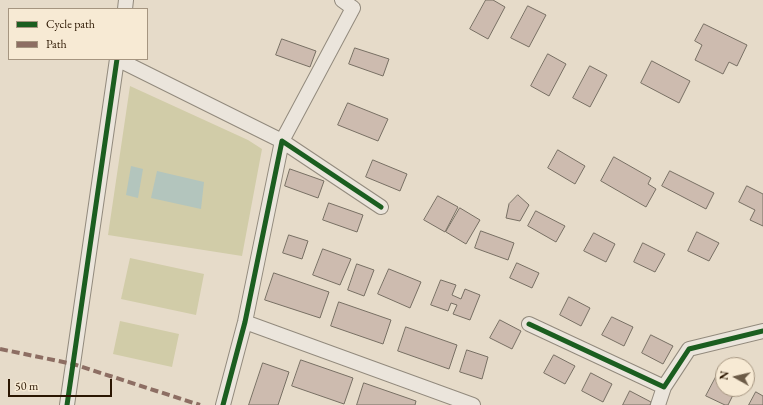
<!DOCTYPE html>
<html>
<head>
<meta charset="utf-8">
<style>
  body { margin:0 }
  #map { position:relative; width:763px; height:405px; overflow:hidden; background:#e6dbc9; font-family:"EB Garamond",serif }
  canvas { display:block }
  .legend { position:absolute; left:8px; top:8px; width:140px; height:52px; box-sizing:border-box; background:#f7ead4; border:1px solid #a59580; margin:0; padding:5px 7px; list-style:none; font-size:12px; color:#2b1601 }
  .legend li { display:flex; align-items:center; gap:8px; height:20px }
  .legend b { width:20px; border:1px solid #a59580 }
  .north { position:absolute; left:715px; top:357px; width:40px; height:40px; box-sizing:border-box; background:#f7ead4; border:1px solid #a59580; border-radius:50%; rotate:278deg; font-size:11px; font-weight:700; line-height:16px; text-align:center; color:#2b1601 }
  .north::after { content:''; display:block; margin:auto; width:14px; height:18px; background:#6c5b47; clip-path:polygon(50% 0,100% 100%,50% 72%,0 100%) }
  .scale { position:absolute; left:8px; top:379px; width:104px; height:18px; box-sizing:border-box; border:2px solid #2b1601; border-top:0; padding-left:5px; font-size:12px; line-height:14px; white-space:nowrap; color:#2b1601; -webkit-text-stroke:3px #f7ead4; paint-order:stroke }
</style>
</head>
<body>
<div id="map">
<canvas width="763" height="405"></canvas>
<ul class="legend">
<li><b style="height:5px;background:#1b5e20"></b>Cycle path</li>
<li><b style="height:5px;background:#8d6e63"></b>Path</li>
</ul>
<div class="north">N</div>
<div class="scale">50 m</div>
</div>
<script>
const context = document.querySelector('canvas').getContext('2d');
context.lineJoin = 'round';
function fill(path, color) { context.fillStyle = color; context.fill(path, 'evenodd'); }
function stroke(path, color, width, dash) { context.strokeStyle = color; context.lineWidth = width; context.lineCap = dash ? 'butt' : 'round'; context.setLineDash(dash || []); context.stroke(path); }
fill(new Path2D(`
  M130 86 248 140 262 149 242 256 108 235Z
  M130 258 204 274 196 315 121 299Z
  M120 321 179 334 172 367 113 354Z`), '#d1cca8');
fill(new Path2D(`
  M131 166 143 169 138 198 126 195Z
  M157 171 204 182 201 209 151 198Z`), '#b3c5bd');
const building = new Path2D(`
  M486 0H493L505 7 488 39 470 29Z
  M528 6 546 15 529 47 511 38Z
  M704 24 747 45 737 66 729 62 723 74 695 60 702 45 695 41Z
  M282 39 316 51 310 67 276 55Z
  M355 48 389 59 383 76 349 64Z
  M548 54 566 64 549 96 531 86Z
  M652 61 690 81 679 103 641 83Z
  M590 66 607 75 590 107 573 98Z
  M348 103 388 119 378 141 338 125Z
  M558 150 585 166 575 184 548 168Z
  M614 157 651 178 648 184 656 189 646 207 601 181Z
  M373 160 407 174 400 191 366 177Z
  M290 169 324 181 318 198 285 186Z
  M670 171 714 193 706 209 662 186Z
  M747 186 763 194V226L750 220 755 210 739 202Z
  M518 195 529 205 520 221 506 218 509 204Z
  M438 196 458 207 445 232 424 220Z
  M329 203 363 215 357 232 323 220Z
  M460 208 480 220 466 244 446 232Z
  M536 211 565 226 556 242 528 226Z
  M481 231 514 243 508 260 475 248Z
  M697 232 719 243 709 261 688 251Z
  M594 233 615 244 606 262 584 251Z
  M289 235 308 241 302 259 283 253Z
  M643 243 665 254 655 272 634 262Z
  M323 249 351 259 340 285 313 275Z
  M517 263 539 273 532 288 510 278Z
  M357 264 374 270 364 296 348 290Z
  M389 269 421 282 410 308 378 294Z
  M274 273 329 292 320 318 265 300Z
  M441 280 456 285 452 295 461 299 465 289 480 295 470 320 453 314 457 305 451 303 448 311 431 305Z
  M569 297 590 308 581 326 560 315Z
  M339 302 391 320 383 344 331 326Z
  M612 317 633 327 624 346 602 335Z
  M500 320 521 331 512 349 490 338Z
  M406 327 457 345 449 369 398 351Z
  M651 335 673 346 663 364 642 353Z
  M467 350 488 357 482 379 460 372Z
  M554 355 575 366 565 384 544 373Z
  M301 360 353 378 344 404 292 386Z
  M263 363 289 372 278 405H249Z
  M591 373 612 384 603 402 582 391Z
  M716 377 723 381V389H736L728 405H725L706 396Z
  M364 383 416 401 415 405H357Z
  M630 391 651 402 650 405H623Z
  M756 392 763 396V405H749Z`);
fill(building, '#cdbbaf');
stroke(building, '#776f63', 1);
const street = new Path2D(`
  M125 9 126 0
  M117 59 282 141 353 8 342 0
  M245 322 473 405
  M529 324 664 387 689 349 763 331
  M67 405 73 364 117 59
  M223 405 245 322 282 141 381 207
  M658 405 664 387`);
stroke(street, '#928a7d', 16);
stroke(street, '#ebe5dc', 14);
stroke(new Path2D(`
  M0 349 73 364 200 405`), '#8d6e63', 4, [8, 4]);
stroke(new Path2D(`
  M529 324 664 387 689 349 763 331
  M67 405 73 364 117 59
  M223 405 245 322 282 141 381 207`), '#1b5e20', 5);
</script>
</body>
</html>
